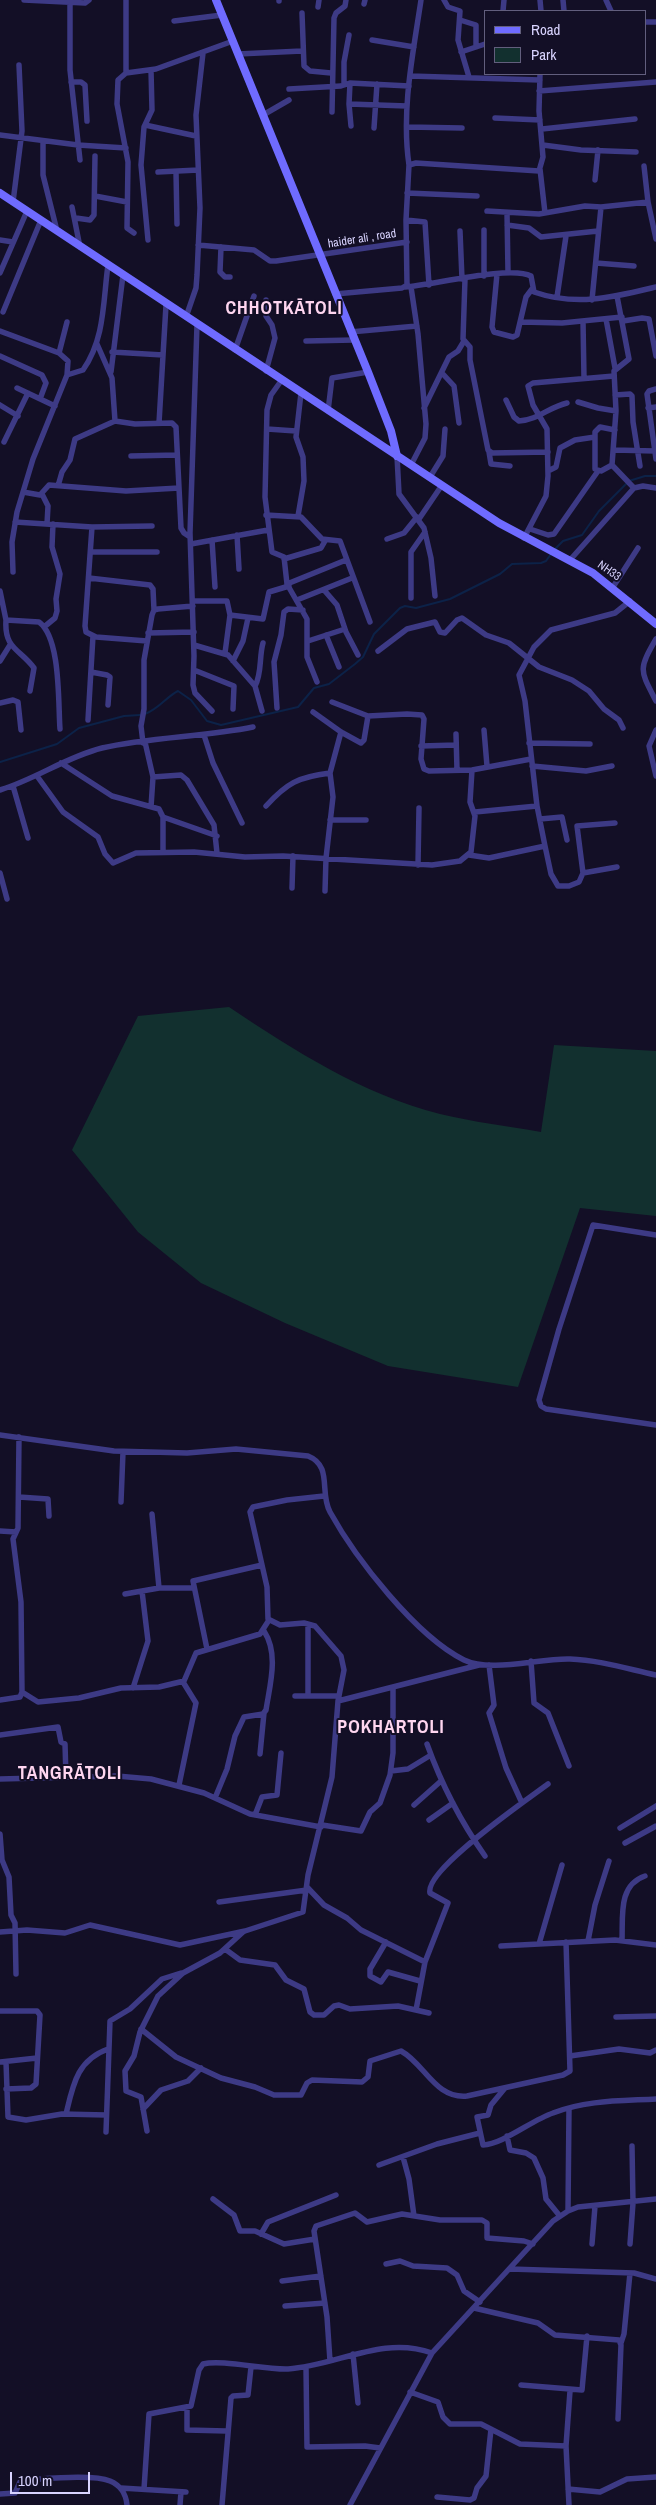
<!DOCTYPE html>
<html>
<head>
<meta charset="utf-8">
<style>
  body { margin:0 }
  #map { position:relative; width:656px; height:2505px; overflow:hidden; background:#130f26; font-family:"Archivo Narrow",sans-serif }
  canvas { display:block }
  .legend { position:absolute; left:484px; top:10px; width:162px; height:65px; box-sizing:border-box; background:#130f26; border:1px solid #625e7d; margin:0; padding:6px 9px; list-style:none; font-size:15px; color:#d9d4ff }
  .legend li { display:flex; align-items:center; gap:10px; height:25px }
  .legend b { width:25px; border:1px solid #625e7d }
  .scale { position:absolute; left:10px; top:2472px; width:80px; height:22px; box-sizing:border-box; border:2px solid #d9d4ff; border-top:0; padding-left:6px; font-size:15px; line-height:18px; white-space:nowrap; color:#d9d4ff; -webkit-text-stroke:4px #130f26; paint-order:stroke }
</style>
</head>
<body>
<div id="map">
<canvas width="656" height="2505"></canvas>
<ul class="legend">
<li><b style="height:6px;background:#6f6bff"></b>Road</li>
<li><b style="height:14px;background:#12302f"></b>Park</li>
</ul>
<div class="scale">100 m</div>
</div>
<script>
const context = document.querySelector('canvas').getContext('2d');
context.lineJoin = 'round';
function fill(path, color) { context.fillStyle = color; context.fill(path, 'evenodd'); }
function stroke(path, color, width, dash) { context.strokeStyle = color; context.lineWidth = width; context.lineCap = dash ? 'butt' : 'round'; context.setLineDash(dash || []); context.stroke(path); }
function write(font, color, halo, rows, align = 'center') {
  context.font = font + ' "Archivo Narrow",sans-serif'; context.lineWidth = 4; context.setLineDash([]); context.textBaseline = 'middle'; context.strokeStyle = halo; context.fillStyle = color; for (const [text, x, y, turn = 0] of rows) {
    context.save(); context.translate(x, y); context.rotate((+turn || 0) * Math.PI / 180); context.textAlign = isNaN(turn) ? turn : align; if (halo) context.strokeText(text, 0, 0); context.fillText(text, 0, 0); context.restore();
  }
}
fill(new Path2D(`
  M229 1007C295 1051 362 1094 440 1114 473 1122 507 1126 541 1132L554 1045 656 1051V1216L580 1208 518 1387 388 1366 285 1323 201 1283 138 1232 72 1150 138 1016Z`), '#12302f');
stroke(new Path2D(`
  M554 550 563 541 582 535 599 511 629 481 645 476H656
  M145 714C159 709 166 697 178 691L191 700 207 721 221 725 298 707 314 688 329 684 355 664 363 657 374 634 400 608 405 606 416 608 450 599 500 574 512 564 541 563 546 561 551 554
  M0 762 57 744 79 728 124 716 140 715`), '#0c2248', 2);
stroke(new Path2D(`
  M24 0 85 3 89 0
  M444 0 448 7 460 11 458 40 469 77
  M540 0 541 11
  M563 0 564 11
  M606 0 611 11
  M279 1V0
  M70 3V70L80 160
  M364 4 365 0
  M318 7 319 0
  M503 11 504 0
  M302 13 304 66 310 71 331 73
  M460 20 476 25V47
  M174 21 222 15
  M645 22H656
  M372 40 414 47
  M461 52 485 44
  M238 54 302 51
  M126 73V0
  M410 76 540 80
  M71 82H81L85 85 87 121
  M350 83 349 104 351 126
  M344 85V62L349 35
  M289 89 341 86 350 83 409 86
  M539 91 656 82
  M349 104 407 106
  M332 112 334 18 336 13 345 6 346 0
  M263 115 289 100
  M495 118 540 120
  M145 125 196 136
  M407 127 462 128
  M374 128 377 84
  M542 129 635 119
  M0 135 78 145 126 148
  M43 141V175L57 231
  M543 145 581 150 636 152
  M409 165C401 110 413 54 421 0
  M644 166 648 202
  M540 169 545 213
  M158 172 198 170
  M176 172 177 224
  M595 180 598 150
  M407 193 477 196
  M95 196 127 202
  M13 202 22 131 19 65
  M72 207 80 247
  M487 211 539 214 585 206 601 207
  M507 213 508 272
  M76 218 90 220 94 215 95 156
  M406 220 425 222 429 285
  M507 225 529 228 541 237 598 231
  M484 230V276
  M460 231 462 279
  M134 233 127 228 128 162 117 104 118 80 126 73 156 69 233 41
  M0 240 13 242
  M148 240 141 165 144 127 152 110 151 70
  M198 245 254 250 270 261H276L407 242
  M221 247 220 272 225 277H230
  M596 263 634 266
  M0 273 27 211
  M497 274 492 327 494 332 513 337 517 335 526 297 532 289
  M465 279 463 339 470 347V360L488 450 492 453 548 452
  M405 287C433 285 510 265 531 276L534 292C577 307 614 297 656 287
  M411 287 418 334 426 424 425 438 411 465
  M335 294 402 288 407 285 406 220 409 165 416 163 539 171 543 157 539 111 540 74
  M617 296 629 359 614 371 616 411 612 465 634 488
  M557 297 566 236
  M266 300V316L272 325 275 338 266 371
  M592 300 601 207 648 202 656 239
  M3 312 41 220
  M186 317 196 288 197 275 200 208 196 115 203 53
  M606 319 615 368
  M583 321 584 378
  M623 321 642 318 649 319 656 356
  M67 322 59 353 68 361 67 375
  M521 322 562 323 622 317
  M197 325 190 533 194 656 193 685 195 693 212 711
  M0 331 59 353
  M350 332 417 326
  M306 341 354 340
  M97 344 112 378 115 421 135 424 172 423 176 427 181 528 184 533 190 537
  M235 350 254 296
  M112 352 163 355
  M0 356 42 375 46 383 40 399
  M111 372 123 275
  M442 373 454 386 459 423
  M281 381 271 395 267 410 265 497 272 552 284 557 287 584 307 619V657L317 682
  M17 388 55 406
  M656 389 649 391 647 394 656 459
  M615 395 630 394 632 396 633 422 640 466
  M506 400 514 417 519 421C538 420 549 407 567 403
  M578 402 598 408 616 411
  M0 405 18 416
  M424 408 449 357 458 351 464 341
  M648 408 656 407
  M328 411 332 378 368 372
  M159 423 166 305
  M267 429 296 431
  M4 442 28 393
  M614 450 655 451
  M489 452 491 464 510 466
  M131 456 177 455
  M397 456 399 494 424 528 431 558 435 596
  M612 465 601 471 595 469V432L600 427 615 430
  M548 471 556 467 560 448 575 440 595 437
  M430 477 443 456 445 429
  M58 486 62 472 70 460 75 439 115 421
  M23 492 40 495 49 485 126 491 179 488
  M42 494 48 506 47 524
  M266 515 301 517 322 539 340 541 370 622
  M298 516 304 481 303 457 296 437 301 393
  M419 519 442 485
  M15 522 92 527 85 626 86 632 96 637 147 641
  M92 527 152 526
  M530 529 548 535 554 534 598 471
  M237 535 239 569
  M524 538 546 496 548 476 547 429 533 405 528 386 533 383 614 376
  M387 539 404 533 417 517
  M212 540 215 587
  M191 544 268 530
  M91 552H157
  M284 559 321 548 325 541
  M570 560 634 488 643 486 656 488
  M13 572 12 542 17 512 33 459 67 375 83 370C105 339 103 301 108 265
  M89 578 150 585 153 589 154 610
  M287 584 346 560
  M613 587 638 548
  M324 590 337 605 346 632 358 655
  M0 591 6 620 39 622C61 638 58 703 60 729
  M411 598V552L425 532
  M297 600 352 578
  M193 601H227L230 615 225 653
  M230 615 263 619 269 592 289 586
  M6 620C4 649 20 649 34 668L30 691
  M44 627 55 618 57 611 56 599 60 574 52 547 53 524
  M148 633 194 632
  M326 635 339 667
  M656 639C638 670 640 670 656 701
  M308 641 345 629
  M194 645 228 655 255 686 262 711
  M378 651 407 629 435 622 440 632 445 633 457 620 462 618 486 635 509 643 539 667 572 680 589 691 604 709 619 720 623 728
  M0 661 10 645
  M233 661 243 641 248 618
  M194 670 234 686 233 709
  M91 672 107 675 110 677 108 705
  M255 686C262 674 259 657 263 643
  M332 702 368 716 407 714 422 715 424 719 421 759 424 769 429 771 472 770 531 759
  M0 703 13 700 18 702 21 730
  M277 708 274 662 281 635 284 612 288 609 303 610
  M313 712 341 732 361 743 364 740 368 716
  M88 720 93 636
  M484 730 487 766
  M656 730 649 746 656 776
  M456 734 457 770
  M204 735 213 763 242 823
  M145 742 153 777 181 775 187 780 214 825 217 853
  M143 743 141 726 144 709V660L152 615 154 610 158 609 193 606
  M529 743 590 744
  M421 746 456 745
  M61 763 112 796 159 809 163 817V852
  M532 766 586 771 612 766
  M37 776 63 812 98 837 105 854 113 863 136 853 194 852 245 857 283 856 432 865 460 861 471 852 475 816 470 802 472 770
  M13 786 28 838
  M0 790C36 779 66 757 102 748 150 737 204 737 253 727
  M266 806C287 783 298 777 330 773
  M151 807 153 777
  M475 812 537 806
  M163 817 217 836
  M540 819 562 817 567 840
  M330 820H366
  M469 855 489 858 545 846
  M418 865 419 808
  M617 867 583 873 579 882 569 886H558L551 874 545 846 537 806 525 701 519 675 534 647 551 630 615 613 630 601
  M0 873 7 899
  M583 873 577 826 615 823
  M292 888 293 856
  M325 891 326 858 333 797 330 773 341 732
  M656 1235 593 1225 559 1329 539 1400 541 1406 546 1409 656 1425
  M0 1435 114 1451 187 1453 236 1449 308 1456C333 1466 319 1492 330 1512 356 1559 416 1636 464 1660 491 1673 539 1658 570 1659 599 1660 628 1669 656 1675
  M19 1497 48 1499 49 1516
  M121 1502 123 1452
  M152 1514 159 1588
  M0 1531 16 1532
  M125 1594 159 1588H193
  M308 1624V1696
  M207 1649 193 1581 262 1565
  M531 1661 534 1703 548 1713 569 1766
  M489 1665 494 1705 489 1713 506 1768 522 1803
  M133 1688 148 1641 142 1591
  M22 1692 38 1702 79 1698 121 1688 159 1687 184 1681 196 1653 260 1634 269 1620
  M295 1696H339
  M0 1700 20 1697 22 1692 21 1602 13 1539 18 1528 19 1437
  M338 1701 479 1665
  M0 1735 58 1727 61 1742 65 1744 66 1777
  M427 1744C441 1783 461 1822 485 1856
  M260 1754 264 1713
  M391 1771 408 1769 431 1755
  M0 1779 117 1776 151 1779 204 1793 250 1814 321 1827
  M179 1785 196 1703 183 1682
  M215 1798 227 1769 235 1736 244 1717 263 1714 266 1710C270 1684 279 1654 264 1631
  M414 1805 441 1781
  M255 1815 262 1797 277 1795 281 1753
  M429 1820 453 1803
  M322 1825 361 1831 370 1812 380 1803 390 1775 393 1753V1688
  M620 1828 656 1806
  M0 1834 2 1860 9 1877 11 1915 15 1923 16 1974
  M625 1843 656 1826
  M307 1887 324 1905 347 1918 361 1930 425 1962
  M219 1902 307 1890
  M0 1932 27 1930 65 1933 90 1925 180 1945 245 1931 303 1912 308 1875 332 1777 338 1701 344 1670 341 1656 315 1626 304 1623 280 1625 268 1619 267 1587 250 1512 253 1507 287 1500 324 1496
  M622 1940C623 1916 618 1885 645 1876
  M588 1941 595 1905 609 1861
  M386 1942 370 1969V1976L381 1982 388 1972 420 1981
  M539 1944 562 1865
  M501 1946 615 1940 656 1945
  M225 1949 240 1960 275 1965 286 1980 304 1989 310 2012 314 2015H324L334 2006 339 2005 350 2009 398 2006 429 2013
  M416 2010 425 1962 448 1903 430 1893C424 1870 528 1799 548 1784
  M0 2011H37L40 2015 36 2084 31 2088 6 2089
  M616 2017 656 2016
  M141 2029 176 2057 221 2078 255 2087 274 2095H301L307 2083 312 2080 362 2082 368 2077 370 2061 401 2051C425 2064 435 2099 467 2096L563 2075 570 2071 566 1942
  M570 2056 619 2049 650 2053 656 2050
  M0 2062 37 2058
  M6 2062 8 2117 26 2120 62 2114 106 2115
  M505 2088 491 2105 488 2115 477 2117 483 2145C503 2144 532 2120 553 2113 586 2100 621 2101 656 2099
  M143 2109 161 2090 188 2081 201 2068
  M66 2114C73 2085 77 2060 108 2049
  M147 2131 141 2097 126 2091 125 2071 134 2056 140 2032 158 1996 183 1973 220 1953 243 1932
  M106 2132 110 2021 130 2009 162 1979 181 1973
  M507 2136 510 2150 526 2153 534 2158 543 2178 546 2199 559 2215
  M403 2157 409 2179 414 2216
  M379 2165 437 2144 480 2133
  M213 2199 234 2215 240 2231H255L284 2244 315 2239
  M568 2211 569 2108
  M261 2234 268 2222 336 2195
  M592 2244 595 2206
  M630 2244 633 2203 632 2146
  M386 2264 400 2261 413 2266 447 2268 457 2275 464 2291 480 2302
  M510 2269 634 2273 656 2279
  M282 2281 321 2276
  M285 2306 325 2303
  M474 2308 538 2323 555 2335 619 2340 621 2345 618 2419
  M621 2343 624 2334 630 2273
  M353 2354 358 2403
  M330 2361 327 2317 314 2231 316 2226 355 2213 367 2222 402 2214 440 2220H482L487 2223V2238L524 2241 533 2244
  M306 2367 307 2447 365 2446 380 2448
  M521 2385 582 2390 587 2336
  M410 2392 438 2402 443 2417 450 2424H481L520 2444 566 2446
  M187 2408V2430L226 2431
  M121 2488 186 2492
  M144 2489 149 2414 191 2406 199 2370 203 2364C222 2359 265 2370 288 2369 337 2366 382 2335 432 2353
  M568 2489 600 2492 627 2479 656 2477
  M0 2494 15 2493 20 2482 25 2480C45 2479 93 2474 110 2481 120 2485 126 2494 127 2505
  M437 2497 470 2500 474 2498 477 2488 486 2476 491 2429
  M180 2505 181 2492
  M222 2505 231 2398 233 2396 248 2395 251 2367
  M350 2505 432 2353 553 2221 568 2211 578 2207 656 2199
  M569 2505 566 2446 570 2391`), '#3d3a85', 5.5);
stroke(new Path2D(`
  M216 0 368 372 391 431 397 456
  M0 193 499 523 593 573 656 624`), '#6f6bff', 8);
write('12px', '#d9d4ff', '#130f26', [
  ["haider ali , road",362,239,-9],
  ["NH33",609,571,35]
]);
context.letterSpacing = '1px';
write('bold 18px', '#ffd6f0', '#130f26', [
  ["CHHOTKĀTOLI",284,309],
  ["POKHARTOLI",391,1728],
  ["TANGRĀTOLI",70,1774]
]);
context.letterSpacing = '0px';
</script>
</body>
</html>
